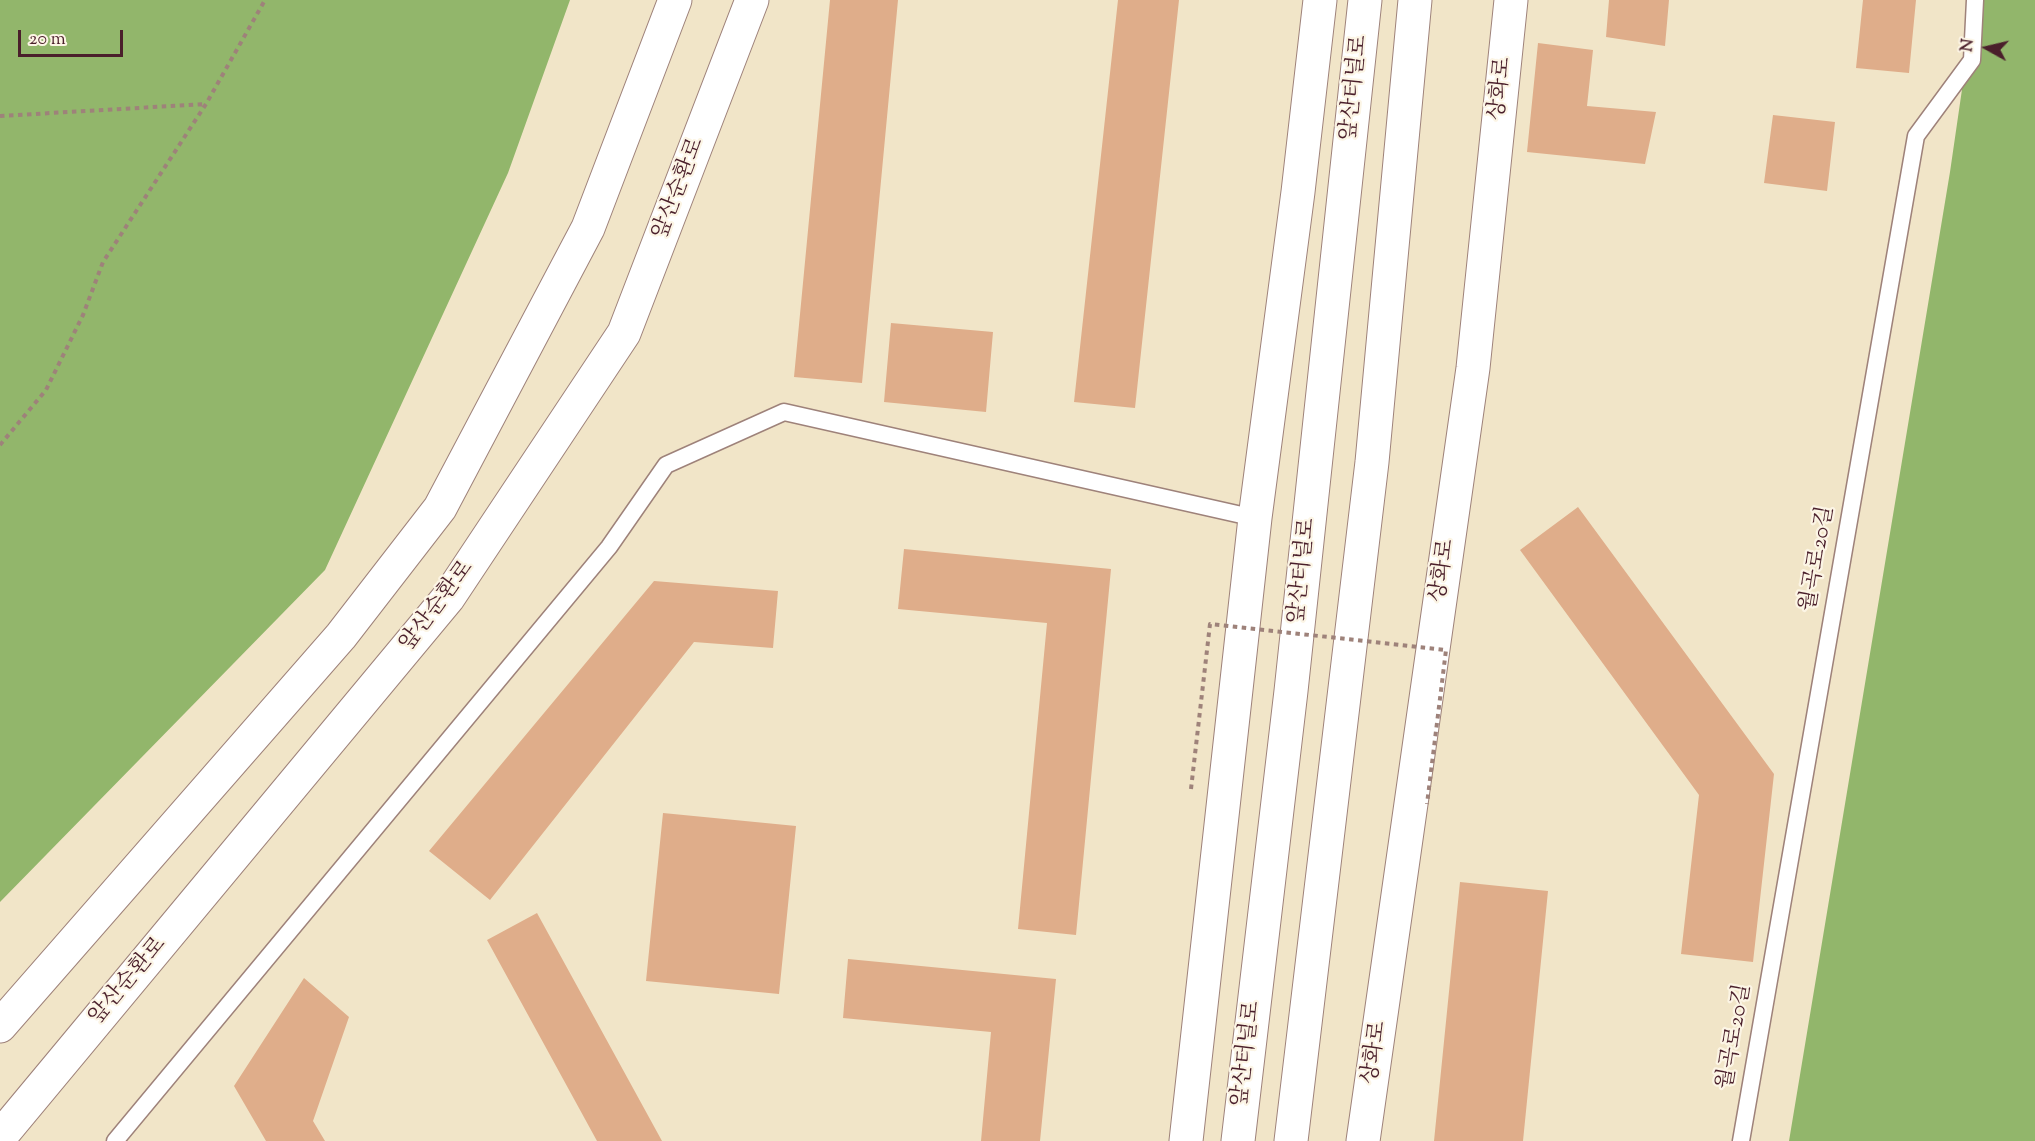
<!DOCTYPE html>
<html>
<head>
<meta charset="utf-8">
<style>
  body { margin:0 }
  #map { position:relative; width:2035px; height:1141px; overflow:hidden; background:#f1e5c8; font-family:"Sorts Mill Goudy",serif }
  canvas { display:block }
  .north { position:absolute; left:1957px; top:18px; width:60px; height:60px; -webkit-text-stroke:4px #fcf5e5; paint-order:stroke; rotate:278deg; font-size:16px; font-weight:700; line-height:24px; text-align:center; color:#4a1f2b }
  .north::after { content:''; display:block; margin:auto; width:21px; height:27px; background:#4a1f2b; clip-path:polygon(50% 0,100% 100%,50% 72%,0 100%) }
  .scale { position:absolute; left:18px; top:30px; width:105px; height:27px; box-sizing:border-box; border:3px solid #4a1f2b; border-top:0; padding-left:8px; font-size:18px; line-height:21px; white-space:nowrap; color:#4a1f2b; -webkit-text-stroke:4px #fcf5e5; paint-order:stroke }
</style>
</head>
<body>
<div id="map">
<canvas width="2035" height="1141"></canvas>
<div class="north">N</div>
<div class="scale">20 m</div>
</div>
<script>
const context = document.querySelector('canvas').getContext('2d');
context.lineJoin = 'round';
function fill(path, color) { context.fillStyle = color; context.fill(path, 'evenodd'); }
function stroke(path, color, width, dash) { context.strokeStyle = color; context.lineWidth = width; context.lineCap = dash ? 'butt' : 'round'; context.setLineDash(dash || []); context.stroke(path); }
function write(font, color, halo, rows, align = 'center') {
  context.font = font + ' "Sorts Mill Goudy","Noto Serif KR",serif'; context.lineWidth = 4.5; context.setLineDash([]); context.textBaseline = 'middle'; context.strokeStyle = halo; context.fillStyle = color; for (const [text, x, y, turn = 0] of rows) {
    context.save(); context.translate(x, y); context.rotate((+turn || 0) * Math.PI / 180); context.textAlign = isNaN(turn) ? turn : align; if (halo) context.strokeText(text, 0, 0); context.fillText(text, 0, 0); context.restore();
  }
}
fill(new Path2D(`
  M0 0H570L508 173 325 570 0 902Z
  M1975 0H2035V1141H1789L1950 172Z`), '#92b66b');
fill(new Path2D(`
  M830 0H898L862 383 794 377Z
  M1118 0H1179L1135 408 1074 402Z
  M1609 0H1669L1665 46 1606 37Z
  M1863 0H1916L1909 73 1856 68Z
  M1538 43 1593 50 1587 106 1656 112 1645 164 1527 152Z
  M1773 115 1835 122 1827 191 1764 183Z
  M891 323 993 332 986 412 884 402Z
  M1578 507 1774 774 1753 962 1681 954 1699 795 1520 550Z
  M904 549 1111 569 1076 935 1018 929 1047 623 898 609Z
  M654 581 778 591 773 648 694 642 490 900 429 851Z
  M663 813 796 826 779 994 646 981Z
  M1460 882 1548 891 1523 1141H1434Z
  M537 913 662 1141H597L487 940Z
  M848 959 1056 979 1040 1141H981L991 1032 843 1018Z
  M304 978 349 1017 313 1121 325 1141H266L234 1086Z`), '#dfad8a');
const service = new Path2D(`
  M115 1141 609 547 666 465 784 412 1255 518
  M1741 1141 1916 136 1972 60 1975 0`);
const secondary = new Path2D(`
  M1186 1141 1255 518 1298 192 1320 0
  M1363 1141 1473 368 1511 0`);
const trunk = new Path2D(`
  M0 1026 341 636 440 508 588 228 675 0
  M0 1137 448 598 624 333 752 0
  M1238 1141 1291 691 1365 0
  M1291 1141 1372 462 1415 0`);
stroke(service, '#9e827a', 19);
stroke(secondary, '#9e827a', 35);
stroke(trunk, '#9e827a', 35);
stroke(new Path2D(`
  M0 116 206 104
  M0 445 46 390 83 315 103 262 206 104 265 0`), '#9e827a', 4, [4.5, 4.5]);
stroke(service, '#fff', 16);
stroke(secondary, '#fff', 33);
stroke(trunk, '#fff', 33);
stroke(new Path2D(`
  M1191 789 1210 624 1446 650 1427 804`), '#9e827a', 4, [4.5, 4.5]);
write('22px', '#4a1f2b', '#fcf5e5', [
  ["앞산터널로",1356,88,-84],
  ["상화로",1502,89,-84],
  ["앞산순환로",680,189,-69],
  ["월곡로20길",1819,559,-80],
  ["앞산터널로",1304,571,-84],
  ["상화로",1444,571,-82],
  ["앞산순환로",438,607,-53],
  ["앞산순환로",129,982,-50],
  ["월곡로20길",1736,1037,-80],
  ["상화로",1376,1053,-82],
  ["앞산터널로",1248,1054,-83]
]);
</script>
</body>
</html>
